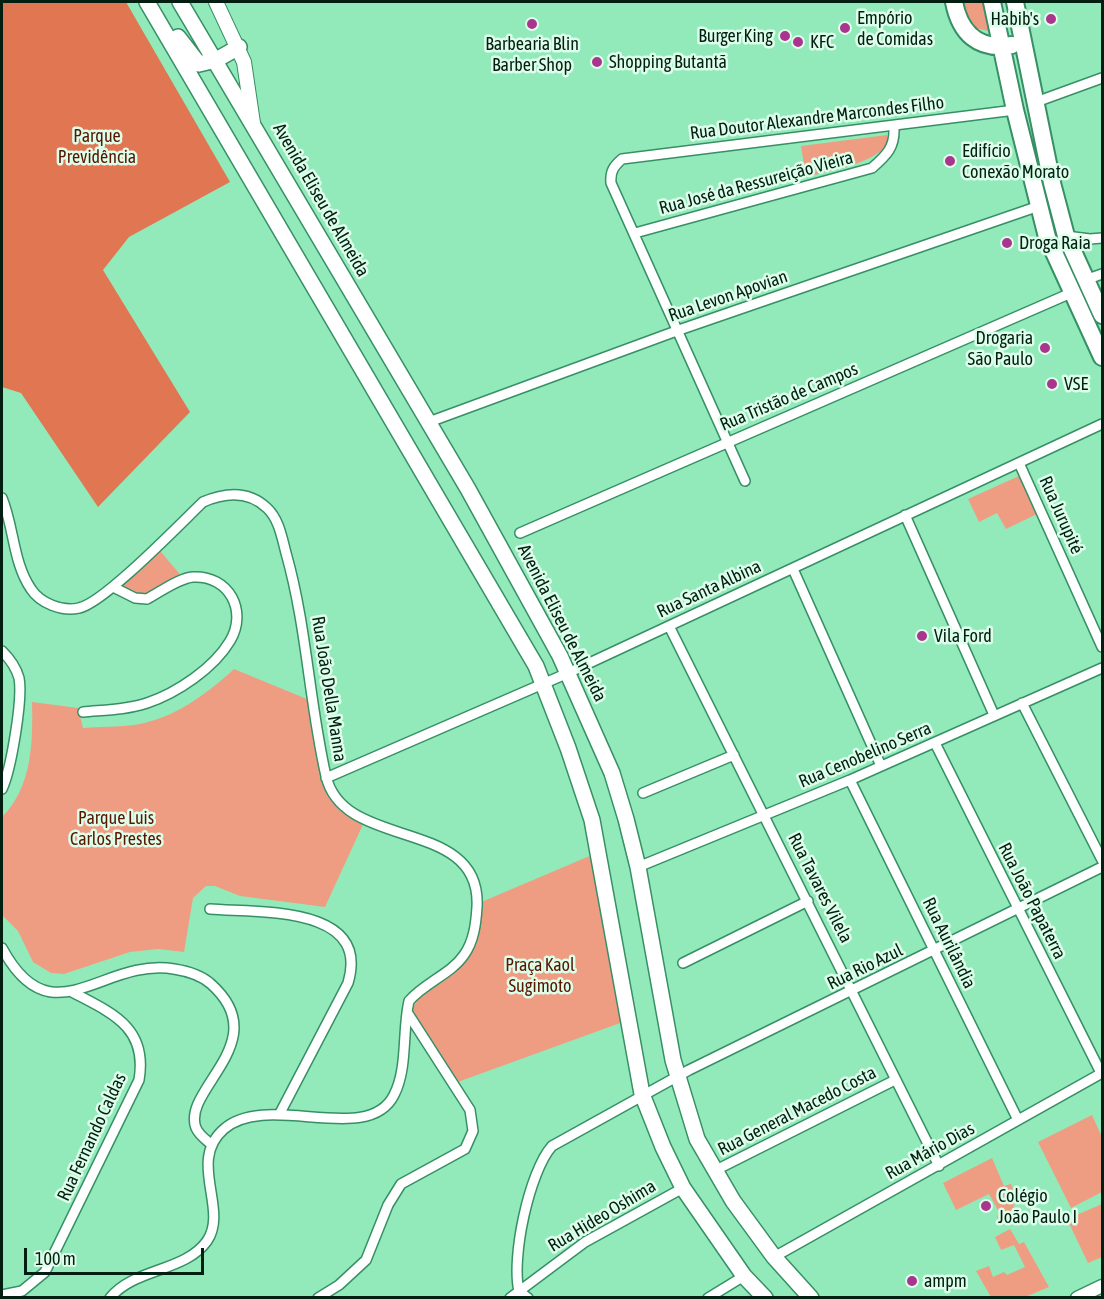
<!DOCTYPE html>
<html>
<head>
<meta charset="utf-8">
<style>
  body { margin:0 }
  #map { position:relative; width:1104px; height:1299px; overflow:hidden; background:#92eaba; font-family:"Asap Condensed",sans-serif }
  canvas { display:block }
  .frame { position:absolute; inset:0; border:3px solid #031f11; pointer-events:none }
  .scale { position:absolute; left:24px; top:1248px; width:180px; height:27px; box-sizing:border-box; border:3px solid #031f11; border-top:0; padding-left:8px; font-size:18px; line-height:21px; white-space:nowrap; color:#031f11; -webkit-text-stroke:4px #ddfeea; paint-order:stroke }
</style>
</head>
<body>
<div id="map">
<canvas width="1104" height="1299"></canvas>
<div class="frame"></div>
<div class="scale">100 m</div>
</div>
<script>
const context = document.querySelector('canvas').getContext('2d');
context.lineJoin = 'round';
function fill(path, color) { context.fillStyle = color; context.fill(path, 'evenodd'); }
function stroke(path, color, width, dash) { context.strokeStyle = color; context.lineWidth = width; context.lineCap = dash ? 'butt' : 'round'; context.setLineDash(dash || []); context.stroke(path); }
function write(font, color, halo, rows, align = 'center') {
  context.font = font + ' "Asap Condensed",sans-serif'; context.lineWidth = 5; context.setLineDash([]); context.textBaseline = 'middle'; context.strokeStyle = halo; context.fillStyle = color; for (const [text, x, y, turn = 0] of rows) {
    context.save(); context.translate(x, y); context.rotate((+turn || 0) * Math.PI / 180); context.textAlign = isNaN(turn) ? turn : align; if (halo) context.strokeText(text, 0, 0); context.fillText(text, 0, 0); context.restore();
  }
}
fill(new Path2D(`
  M962 2H983L989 31 969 27Z
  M887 135 888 143C873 165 830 170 806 177L801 146Z
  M1019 476 1037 514 1006 529 997 513 979 522 968 499Z
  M156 546 183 578 141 598 116 584Z
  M234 669 314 702 321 749 339 804 365 820 325 907 240 896 215 886H206L193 898 184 952 158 949 130 952 64 974 51 973 33 962 18 931 2 915V817C32 787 33 743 32 702L78 708 83 728C104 726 127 728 148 722 180 714 210 691 234 669Z
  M592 855 623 1022 455 1083 409 1013 420 997 470 954 479 903Z
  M1092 1115 1102 1137V1192L1071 1208 1038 1142Z
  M992 1158 1004 1186 1011 1184 1019 1203 1013 1205 1020 1216 1002 1225 997 1218 999 1212 989 1194 956 1210 943 1183Z
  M1102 1204V1257L1088 1263 1067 1219Z
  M1010 1229 1019 1244 1024 1242 1049 1287 1025 1297H991L976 1271 989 1266 993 1277 1004 1272 1007 1275 1025 1267 1014 1245 1001 1250 995 1237Z`), '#ef9d82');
fill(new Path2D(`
  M2 2H126L230 182 129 237 103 270 190 412 98 507 21 393 2 387Z`), '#e07652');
const minor = new Path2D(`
  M1036 102 1102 78
  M635 233 872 168C887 155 895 147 894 127
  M1066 236 1090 239 1102 238
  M1085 280 1102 274
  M429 422 679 330 1039 206
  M1019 463 1102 647
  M745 481 611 183C610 171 614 166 622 159L1015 110
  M2 498C14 527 13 563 31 589 40 603 62 612 79 608 104 603 181 523 203 502 224 493 248 490 267 508 279 519 282 538 286 553 307 627 309 702 326 776 343 852 482 816 477 907 476 923 474 941 464 955 451 974 424 983 409 1001 402 1031 408 1068 394 1095 368 1147 267 1091 224 1129 187 1161 229 1209 207 1241 185 1272 134 1268 110 1298
  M905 515 994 715
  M520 533 1071 293
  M793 569 881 766
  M669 626 939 1166
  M2 651C10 659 16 667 19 678 23 699 11 770 2 789
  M1022 703 1102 860
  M83 712C104 710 126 710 147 703 177 693 214 668 230 641 248 611 229 575 193 577 179 578 160 592 147 599L135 598 113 587
  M935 743 1101 1073
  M326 778 568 673 1102 424
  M850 780 1018 1120
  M643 793 734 755
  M638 867 850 780 1102 668
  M210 909C259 913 371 905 348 983L279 1115
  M2 948C52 1041 102 957 174 969 187 971 201 975 211 984 276 1042 181 1089 196 1128 199 1135 205 1139 211 1144
  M683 963 808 901
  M714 1171 895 1080
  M774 1257 1102 1073
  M2 1295 22 1291 45 1272 139 1080C148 1027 112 1013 72 992
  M318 1298 339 1285 366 1260 388 1205 401 1184 465 1149 473 1131 470 1110 407 1012
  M510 1298 585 1242 683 1188
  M528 1298 519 1291C511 1258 529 1172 552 1146L689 1070 1102 867
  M708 1298 744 1276`);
const tertiary = new Path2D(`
  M1077 1298 1102 1286`);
const secondary = new Path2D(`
  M216 2 244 62 253 123`);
const primary = new Path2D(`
  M147 2 536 666 568 748 592 820 642 1094 663 1147 683 1188 744 1276 765 1298
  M180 2 468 489 560 656 612 773 626 819 638 867 673 1060 697 1139 733 1201 774 1257 811 1298
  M178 37 199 64 216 60 239 47`);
const trunk = new Path2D(`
  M954 2C960 33 978 51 1012 45
  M992 2 1015 110 1047 237 1102 357
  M1015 2 1052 183 1066 236 1102 315`);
stroke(minor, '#379065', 12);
stroke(tertiary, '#379065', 15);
stroke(secondary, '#379065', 16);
stroke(primary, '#379065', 18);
stroke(trunk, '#379065', 20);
stroke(minor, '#fff', 9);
stroke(tertiary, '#fff', 12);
stroke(secondary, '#fff', 14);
stroke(primary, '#fff', 15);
stroke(trunk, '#fff', 16);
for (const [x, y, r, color] of [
  [1051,19,6,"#aa358e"],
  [532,24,6,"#aa358e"],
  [845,28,6,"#aa358e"],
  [785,36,6,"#aa358e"],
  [798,42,6,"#aa358e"],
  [597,62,6,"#aa358e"],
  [950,161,6,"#aa358e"],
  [1007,243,6,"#aa358e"],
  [1045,348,6,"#aa358e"],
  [1052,384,6,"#aa358e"],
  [922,636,6,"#aa358e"],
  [986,1206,6,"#aa358e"],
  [912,1281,6,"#aa358e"]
]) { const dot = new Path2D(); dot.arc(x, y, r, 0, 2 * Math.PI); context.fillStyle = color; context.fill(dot); stroke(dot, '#ddfeea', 2); }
write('18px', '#031f11', '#ddfeea', [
  ["Empório",857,18],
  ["de Comidas",857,39],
  ["Habib's",1039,19,"right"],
  ["Burger King",773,36,"right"],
  ["KFC",810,42],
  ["Barbearia Blin",532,44,"center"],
  ["Barber Shop",532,65,"center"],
  ["Shopping Butantã",609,62],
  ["Edifício",962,151],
  ["Conexão Morato",962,172],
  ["Droga Raia",1019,243],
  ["Drogaria",1033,338,"right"],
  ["São Paulo",1033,359,"right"],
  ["VSE",1064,384],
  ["Vila Ford",934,636],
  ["Colégio",998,1196],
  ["João Paulo I",998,1217],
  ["ampm",924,1281]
], 'left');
write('18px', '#031f11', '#ddfeea', [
  ["Rua Doutor Alexandre Marcondes Filho",817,118,-7],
  ["Rua José da Ressureição Vieira",756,183,-15],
  ["Avenida Eliseu de Almeida",321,200,60],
  ["Rua Levon Apovian",728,296,-19],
  ["Rua Tristão de Campos",789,397,-23],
  ["Rua Jurupité",1061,515,66],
  ["Rua Santa Albina",709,589,-25],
  ["Avenida Eliseu de Almeida",562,623,63],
  ["Rua João Della Manna",329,689,81],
  ["Rua Cenobelino Serra",865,755,-23],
  ["Rua Tavares Vilela",820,888,63],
  ["Rua João Papaterra",1032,901,63],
  ["Rua Aurilândia",949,943,64],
  ["Rua Rio Azul",865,967,-26],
  ["Rua General Macedo Costa",797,1111,-27],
  ["Rua Fernando Caldas",92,1137,-65],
  ["Rua Mário Dias",930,1151,-29],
  ["Rua Hideo Oshima",602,1216,-31]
]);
write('18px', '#591600', '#ddfeea', [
  ["Parque",97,136],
  ["Previdência",97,157],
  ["Parque Luis",116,818],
  ["Carlos Prestes",116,839],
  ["Praça Kaol",540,965],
  ["Sugimoto",540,986]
]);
</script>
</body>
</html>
